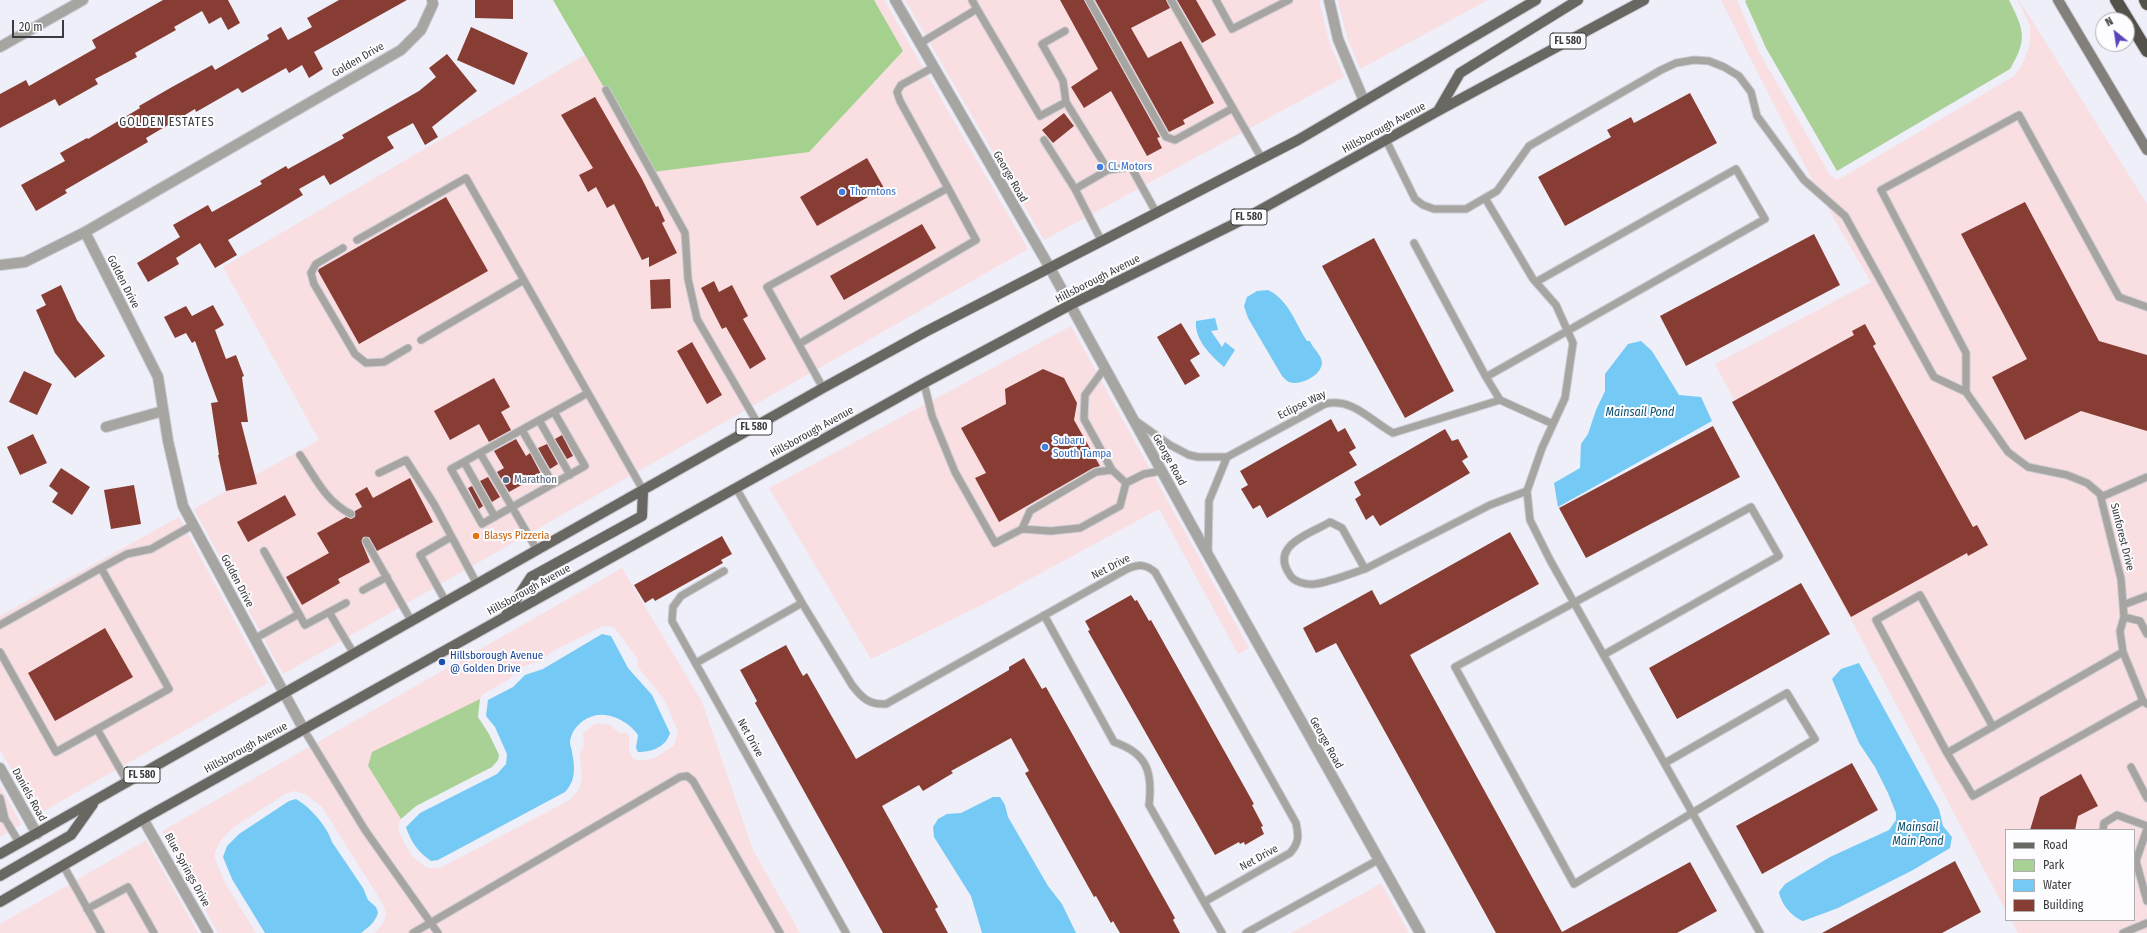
<!DOCTYPE html>
<html>
<head>
<meta charset="utf-8">
<style>
  body { margin:0 }
  #map { position:relative; width:2147px; height:933px; overflow:hidden; background:#eeeff8; font-family:"Fira Sans Condensed",sans-serif }
  canvas { display:block }
  .legend { position:absolute; left:2005px; top:829px; width:130px; height:92px; box-sizing:border-box; background:#fdfdff; border:1px solid #afafb2; margin:0; padding:5px 7px; list-style:none; font-size:12px; color:#3a3b3e }
  .legend li { display:flex; align-items:center; gap:8px; height:20px }
  .legend b { width:20px; border:1px solid #afafb2 }
  .north { position:absolute; left:2095px; top:12px; width:40px; height:40px; box-sizing:border-box; background:#fdfdff; border:1px solid #afafb2; border-radius:50%; rotate:330deg; font-size:11px; font-weight:700; line-height:16px; text-align:center; color:#3a3b3e }
  .north::after { content:''; display:block; margin:auto; width:14px; height:18px; background:#5b44bc; clip-path:polygon(50% 0,100% 100%,50% 72%,0 100%) }
  .scale { position:absolute; left:12px; top:20px; width:52px; height:18px; box-sizing:border-box; border:2px solid #3a3b3e; border-top:0; padding-left:5px; font-size:12px; line-height:14px; white-space:nowrap; color:#3a3b3e; -webkit-text-stroke:3px #fdfdff; paint-order:stroke }
</style>
</head>
<body>
<div id="map">
<canvas width="2147" height="933"></canvas>
<ul class="legend">
<li><b style="height:5px;background:#696761"></b>Road</li>
<li><b style="height:11px;background:#a9d196"></b>Park</li>
<li><b style="height:11px;background:#74c9f5"></b>Water</li>
<li><b style="height:11px;background:#883d34"></b>Building</li>
</ul>
<div class="north">N</div>
<div class="scale">20 m</div>
</div>
<script>
const context = document.querySelector('canvas').getContext('2d');
context.lineJoin = 'round';
function fill(path, color) { context.fillStyle = color; context.fill(path, 'evenodd'); }
function stroke(path, color, width, dash) { context.strokeStyle = color; context.lineWidth = width; context.lineCap = dash ? 'butt' : 'round'; context.setLineDash(dash || []); context.stroke(path); }
function write(font, color, halo, rows, align = 'center') {
  context.font = font + ' "Fira Sans Condensed",sans-serif'; context.lineWidth = 4; context.setLineDash([]); context.textBaseline = 'middle'; context.strokeStyle = halo; context.fillStyle = color; for (const [text, x, y, turn = 0] of rows) {
    context.save(); context.translate(x, y); context.rotate((+turn || 0) * Math.PI / 180); context.textAlign = isNaN(turn) ? turn : align; if (halo) context.strokeText(text, 0, 0); context.fillText(text, 0, 0); context.restore();
  }
}
fill(new Path2D(`
  M874 0H884L1028 249 283 674 194 509 319 440 223 267 585 55 653 172 903 52Z
  M905 0H1319L1329 41 1344 77 1044 240Z
  M1338 0H1488L1360 69 1347 37Z
  M1721 0H1737L1759 52 1830 175 1836 179 1841 178 2014 76 2023 63 2030 44V26L2018 0H2019L2147 204V933H2018L2011 920H2134V830H2006V911L1715 364 1871 282 1816 188Z
  M1071 326 1249 648 1238 654 1159 509 982 605 871 659 769 488Z
  M179 517 268 683 37 815 0 750V616Z
  M622 568 702 702 753 850 800 933H375L383 923 386 914 383 904 322 807 305 794 294 791 285 794 234 827 221 840 215 852V859L225 883 256 933H218L162 831ZM603 626 614 627 637 658 638 667 664 699 678 732 674 745 655 758 639 761 633 758 629 751V736L625 732 621 734 608 724H595L583 733 584 745 580 753 582 779 578 791 570 800 440 868H428L420 863 412 856 402 839 398 827 401 819 368 766 480 699 483 694 508 680 522 667 539 661 555 650Z
  M0 786 21 824 0 837Z
  M146 840 198 933H0V924Z
  M1381 883 1409 933H1291L1373 888Z`), '#f9dee2');
fill(new Path2D(`
  M1747 0H2009C2024 30 2028 39 2010 69L1837 171 1766 48 1745 1Z
  M480 699 478 717 489 734 499 755 498 760 492 767 416 806 401 819 368 766 372 752Z`), '#a9d196');
fill(new Path2D(`
  M553 0H874L903 51 809 152 653 172Z`), '#a4d28e');
fill(new Path2D(`
  M1268 290C1289 300 1295 323 1307 341H1310C1313 349 1322 355 1322 363 1321 376 1300 386 1289 382 1287 381 1284 378 1282 376L1248 318 1244 306 1247 297 1257 291Z
  M1215 318 1218 330 1211 331 1222 347 1225 342 1235 350 1224 367C1211 356 1194 339 1196 321Z
  M1641 341 1652 351 1679 395 1701 397 1712 421 1558 507 1554 483 1580 468 1581 444 1588 434 1596 410 1605 391V374L1628 344Z
  M602 634 611 636 628 668 652 695 670 733C666 747 652 752 638 752L636 748 638 735C631 725 618 716 605 715 589 713 571 726 570 743 570 746 572 749 572 752 575 768 576 780 565 792L438 860 431 861C418 852 411 842 406 827L420 813 497 774 506 764 507 754 495 727 486 716 488 700 513 687 525 675 543 669Z
  M1859 663 1939 809 1943 826 1952 837 1950 848 1913 870 1838 908 1803 921C1792 917 1781 904 1779 892L1785 884 1830 857 1889 830 1896 820V813L1888 793 1875 767 1859 743 1832 679 1841 669Z
  M993 797H1000L1005 805 1008 817 1048 886 1062 904 1076 933H982L971 896 934 837 933 827 938 819 947 814 961 813Z
  M296 799C310 807 327 826 332 842L363 888 368 900 376 907 378 913C375 922 369 927 361 933H265L232 879 223 857 227 846 239 834 289 801Z`), '#74c9f5');
fill(new Path2D(`
  M163 0H228L240 23 228 30 221 17 209 24 202 11 174 27 176 30 135 53 137 57 95 79 98 84 59 106 55 99 0 128V94L26 80 29 86 96 48 92 40Z
  M339 0H407L314 52 323 69 309 78 302 65 289 73 286 68 242 93 238 88 196 112 195 109 146 138 148 142 65 190 67 193 36 211 21 185 65 161 60 153 87 138 88 139 140 108 139 106 172 87 212 65 215 70 269 39 267 35 281 27 288 40 312 27 307 18Z
  M475 0H513V19L475 18Z
  M1060 0H1084L1160 137 1157 138 1162 148 1147 156 1111 91 1084 108 1071 87 1098 69Z
  M1095 0H1166L1170 8 1131 28 1148 58 1181 41 1214 103 1183 120 1185 124 1169 132Z
  M1177 0H1196L1216 35 1202 43Z
  M471 27 528 53 514 85 457 60Z
  M447 54 477 91 432 127 438 137 425 145 413 123 387 137 394 148 330 185 324 175 299 189 303 195 228 240 237 255 215 268 200 243 176 258 179 264 148 282 137 263 180 237 173 225 208 205 212 212 262 184 260 181 286 166 288 169 344 138 342 135 419 91 436 77 429 68Z
  M1690 93 1717 143 1565 226 1538 177 1611 137 1607 130 1631 117 1634 123Z
  M595 97 642 179 656 207 658 206 665 221 662 223 677 253 649 267V257L642 260 614 204 607 208 596 187 588 192 579 175 593 168 561 115Z
  M1064 113 1074 126 1053 143 1042 130Z
  M867 158 884 188 817 226 800 197Z
  M446 197 488 271 359 344 318 271 319 269Z
  M2025 202 2099 341 2147 355V431L2081 411 2025 440 1992 377 2027 359 1961 234Z
  M922 224 936 248 844 300 830 276Z
  M1814 234 1840 285 1686 366 1660 316Z
  M1374 238 1454 391 1405 418 1322 266Z
  M670 279 671 308 651 309 650 280Z
  M714 281 719 292 732 285 748 316 743 319 766 359 750 369 726 327 722 329 701 288Z
  M61 285 77 320 105 356 75 378 55 353 36 310 46 305 41 295Z
  M213 305 224 325 215 330 226 359 236 355 244 376 242 377 248 422H241L257 484 226 491 218 455H219L211 403 218 402 195 341 192 343 186 333 175 338 164 317 186 306 192 316Z
  M1181 323 1200 354 1190 360 1200 376 1185 385 1157 337Z
  M1865 324 1876 344 1873 346 1973 527 1977 525 1988 545 1968 556 1967 553 1851 617 1732 402 1854 335 1852 331Z
  M692 342 722 395 707 404 677 351Z
  M1043 369 1064 378 1077 403 1074 420 1100 466 1093 468 999 522 975 478 986 473 961 428 1006 404 1005 389Z
  M24 371 52 384 37 415 9 402Z
  M494 378 510 407 501 412 511 430 489 442 479 424 450 440 434 411Z
  M1331 419 1338 432 1345 428 1356 448 1349 452 1357 465 1267 518 1260 505 1253 509 1241 489 1248 485 1240 471Z
  M1713 426 1740 477 1586 558 1559 508Z
  M1445 429 1452 441 1458 439 1468 457 1462 461 1470 473 1380 526 1373 515 1366 520 1355 499 1361 495 1354 482Z
  M33 434 47 463 20 475 7 447Z
  M562 435 573 456 567 459 555 439Z
  M516 439 526 456 530 453 541 474 509 492 497 472 504 468 494 451Z
  M547 444 558 464 550 469 538 448Z
  M61 468 90 487 72 515 52 502 58 493 49 486Z
  M488 477 500 497 492 502 480 481Z
  M410 478 433 522 377 551 369 537H363L362 543 370 562 338 579 340 583 302 605 286 577 329 553 317 533 346 517 351 519 355 517V511L362 507 355 494 367 487 373 498Z
  M134 485 141 524 111 529 104 490Z
  M472 486 483 506 479 509 468 488Z
  M285 495 296 515 248 542 237 522Z
  M1510 532 1539 584 1410 655 1562 932 1690 862 1717 911 1677 933H1496L1336 643 1316 653 1303 628 1372 590 1380 605Z
  M722 536 732 554 721 560 723 563 655 601 653 598 645 603 634 585Z
  M1801 583 1830 634 1677 719 1649 668Z
  M1131 595 1135 601 1137 600 1149 621 1151 620 1254 804 1252 805 1263 826 1261 827 1264 834 1245 845 1244 842 1240 844 1239 842 1215 855 1088 631 1090 630 1085 621Z
  M105 628 133 677 55 721 28 673Z
  M786 645 803 676 807 673 856 759 1009 670V667L1024 658 1042 689 1046 687 1175 918 1173 920 1180 933H1120L1113 921 1111 923 1096 896 1094 897 1025 773 1029 771 1011 738 951 771 953 773 923 791 919 785 882 806 938 907 935 909 948 933H883L755 703 757 701 740 670Z
  M1852 763 1878 810 1762 874 1736 826Z
  M2081 774 2098 806 2078 816 2075 830H2030L2040 797Z
  M1955 861 1981 912 1942 933H1822Z`), '#883d34');
const service = new Path2D(`
  M972 0 977 9
  M1089 0 1166 137 1175 140 1233 108
  M1171 0 1262 159
  M1216 0 1232 29 1289 0
  M1065 31 1042 44 1063 81 1066 102 1108 170 1131 167 1157 214
  M919 44 977 9 1040 116 1066 102
  M606 90 685 233 688 279 697 319 758 424
  M1044 140 1075 189
  M1386 140 1415 199 1423 205 1434 209H1466L1497 191 1529 146 1661 70 1676 63 1694 60 1709 61 1724 67 1739 76 1751 92 1757 116 1804 180 1845 216 1934 377 1966 392V353L1881 190 2019 115 2119 297 2147 307
  M1485 198 1533 279 1556 305 1573 343 1565 398 1542 448 1527 491 1530 520 1550 560 1760 933
  M357 240 466 178 643 490
  M1102 242 1075 189 1108 170
  M1414 243 1486 377 1765 219 1736 169 1536 282
  M343 248 316 264 311 273 314 284 355 354 366 363 384 362 408 348
  M421 340 524 280
  M799 344 976 240 948 188
  M1104 369 1085 395 1084 419 1112 470 1126 483 1144 474 1161 471
  M1486 377 1500 400 1553 424
  M924 383 932 416 955 472 995 543 1022 529
  M823 388 767 287 948 188 900 101 897 92 901 85 932 68
  M1966 392 2008 452 2028 467 2067 475 2087 483 2100 494 2121 579 2124 617 2120 631 2123 652 2143 701 2147 704
  M539 420 570 475
  M1136 421 1170 445 1189 455 1198 457H1227L1325 404C1352 397 1371 421 1393 433L1500 400
  M522 430 553 484
  M480 453 512 507 585 466 554 412
  M300 455C315 477 326 502 351 514
  M464 462 495 517
  M1112 470 1096 472 1030 511 1022 529 1051 531 1080 528 1120 506 1126 483
  M379 473 406 460 434 504 477 584
  M736 488 802 603 852 685C862 698 869 705 886 704L1127 569C1139 564 1145 564 1155 572L1296 823C1299 836 1299 843 1290 853L1204 902 1149 805C1153 772 1147 753 1114 742L1044 615
  M2101 497 2147 477
  M366 541 412 622
  M537 550 512 507 482 524 451 469 588 393
  M264 551 299 614
  M1208 555 1209 501 1227 457
  M101 568 127 554 151 549 193 525
  M1365 569C1349 574 1331 582 1315 584 1306 585 1294 582 1290 575 1269 545 1310 534 1330 522L1342 528 1365 569 1490 505 1527 491
  M724 571 681 596 673 607 672 621 846 933
  M363 590 387 577
  M446 602 420 555 451 537
  M2123 605 2147 596
  M329 612 354 654
  M2124 617 2140 621 2147 634
  M0 625 101 568 169 689 56 752 0 652
  M254 639 299 614 305 625 346 603
  M2123 652 1947 753 1973 796 2143 701
  M1605 654 1779 556 1751 507 1455 667 1574 884 1815 739 1787 693 1665 763
  M696 663 802 603
  M97 729 128 783
  M304 730 365 830 438 933
  M1947 753 1876 620 1920 595 1993 727
  M2131 767 2147 798
  M0 798 5 819
  M0 818 5 819 20 844
  M2147 829 2136 861 2147 901
  M2103 830 2104 823 2117 815 2147 826
  M63 865 101 933
  M1204 902 1222 933
  M87 909 128 887 154 933
  M413 933 680 777 687 776 693 781 780 933
  M1246 933 1378 860
  M2123 933 2147 923`);
const minor = new Path2D(`
  M895 0 1050 268
  M1329 0 1338 39 1364 101
  M0 47 83 0
  M85 232 158 377 168 441 183 506 304 730
  M0 265 25 262 85 232 401 50 421 30 433 4 432 0
  M106 427 163 411
  M0 768 37 834
  M143 819 208 933`);
const tertiary = new Path2D(`
  M1050 268 1193 528 1420 933`);
const secondary = new Path2D(`
  M2058 0 2147 150`);
const primary = new Path2D(`
  M1438 111 1460 73 1578 0
  M506 615 531 577 642 516 643 490
  M0 854 823 388 925 332 1298 140 1536 0
  M0 876 71 835 93 804
  M0 902 143 819 924 383 1070 305 1242 220 1438 111 1644 0`);
const motorway = new Path2D(`
  M2116 0 2147 51
  M2145 0 2147 4`);
stroke(service, '#cacbd3', 9);
stroke(minor, '#cacbd3', 12);
stroke(tertiary, '#cacbd3', 12);
stroke(secondary, '#cacbd3', 12);
stroke(primary, '#cacbd3', 12);
stroke(motorway, '#cacbd3', 14);
stroke(service, '#a6a5a1', 7);
stroke(minor, '#a6a5a1', 10);
stroke(tertiary, '#a6a5a1', 10);
stroke(secondary, '#83807b', 10);
stroke(primary, '#696761', 10);
stroke(motorway, '#54514a', 12);
for (const [x, y, r, color] of [
  [1100,167,4,"#3f7fe0"],
  [842,192,4,"#3f7fe0"],
  [1045,447,4,"#3f7fe0"],
  [506,480,4,"#5c6f8a"],
  [476,536,4,"#e8710a"],
  [442,662,4,"#1a4fb4"]
]) { const dot = new Path2D(); dot.arc(x, y, r, 0, 2 * Math.PI); context.fillStyle = color; context.fill(dot); stroke(dot, '#fdfdff', 1.5); }
for (const [x, y, w] of [
  [1568,41,36],
  [1249,217,36],
  [754,427,36],
  [142,775,36]
]) { const box = new Path2D(); box.roundRect(x - w / 2, y - 8, w, 16, 3); context.fillStyle = '#fdfdff'; context.fill(box); stroke(box, '#3a3b3e', 1); }
write('bold 10px', '#3a3b3e', null, [
  ["FL 580",1568,41],
  ["FL 580",1249,217],
  ["FL 580",754,427],
  ["FL 580",142,775]
]);
write('11px', '#3a3b3e', '#fdfdff', [
  ["Golden Drive",358,60,-30],
  ["Hillsborough Avenue",1384,128,-29],
  ["George Road",1010,177,60],
  ["Hillsborough Avenue",1098,279,-27],
  ["Golden Drive",123,282,63],
  ["Eclipse Way",1302,405,-26],
  ["Hillsborough Avenue",812,432,-29],
  ["George Road",1169,460,61],
  ["Sunforest Drive",2122,537,76],
  ["Net Drive",1111,567,-27],
  ["Golden Drive",237,581,62],
  ["Hillsborough Avenue",529,590,-29],
  ["Net Drive",750,738,61],
  ["George Road",1326,743,61],
  ["Hillsborough Avenue",246,748,-29],
  ["Daniels Road",29,795,61],
  ["Net Drive",1259,858,-29],
  ["Blue Springs Drive",187,870,61]
]);
write('11px', '#366cbe', '#fdfdff', [
  ["CL Motors",1108,167],
  ["Thorntons",850,192],
  ["Subaru",1053,441],
  ["South Tampa",1053,454]
], 'left');
write('11px', '#4e5e75', '#fdfdff', [
  ["Marathon",514,480]
], 'left');
write('11px', '#c56008', '#fdfdff', [
  ["Blasys Pizzeria",484,536]
], 'left');
write('11px', '#164399', '#fdfdff', [
  ["Hillsborough Avenue",450,656],
  ["@ Golden Drive",450,669]
], 'left');
context.letterSpacing = '1px';
write('12px', '#3a3b3e', '#fdfdff', [
  ["GOLDEN ESTATES",167,123]
]);
context.letterSpacing = '0px';
write('italic 12px', '#0c516f', '#fdfdff', [
  ["Mainsail Pond",1640,413],
  ["Mainsail",1918,828],
  ["Main Pond",1918,842]
]);
</script>
</body>
</html>
